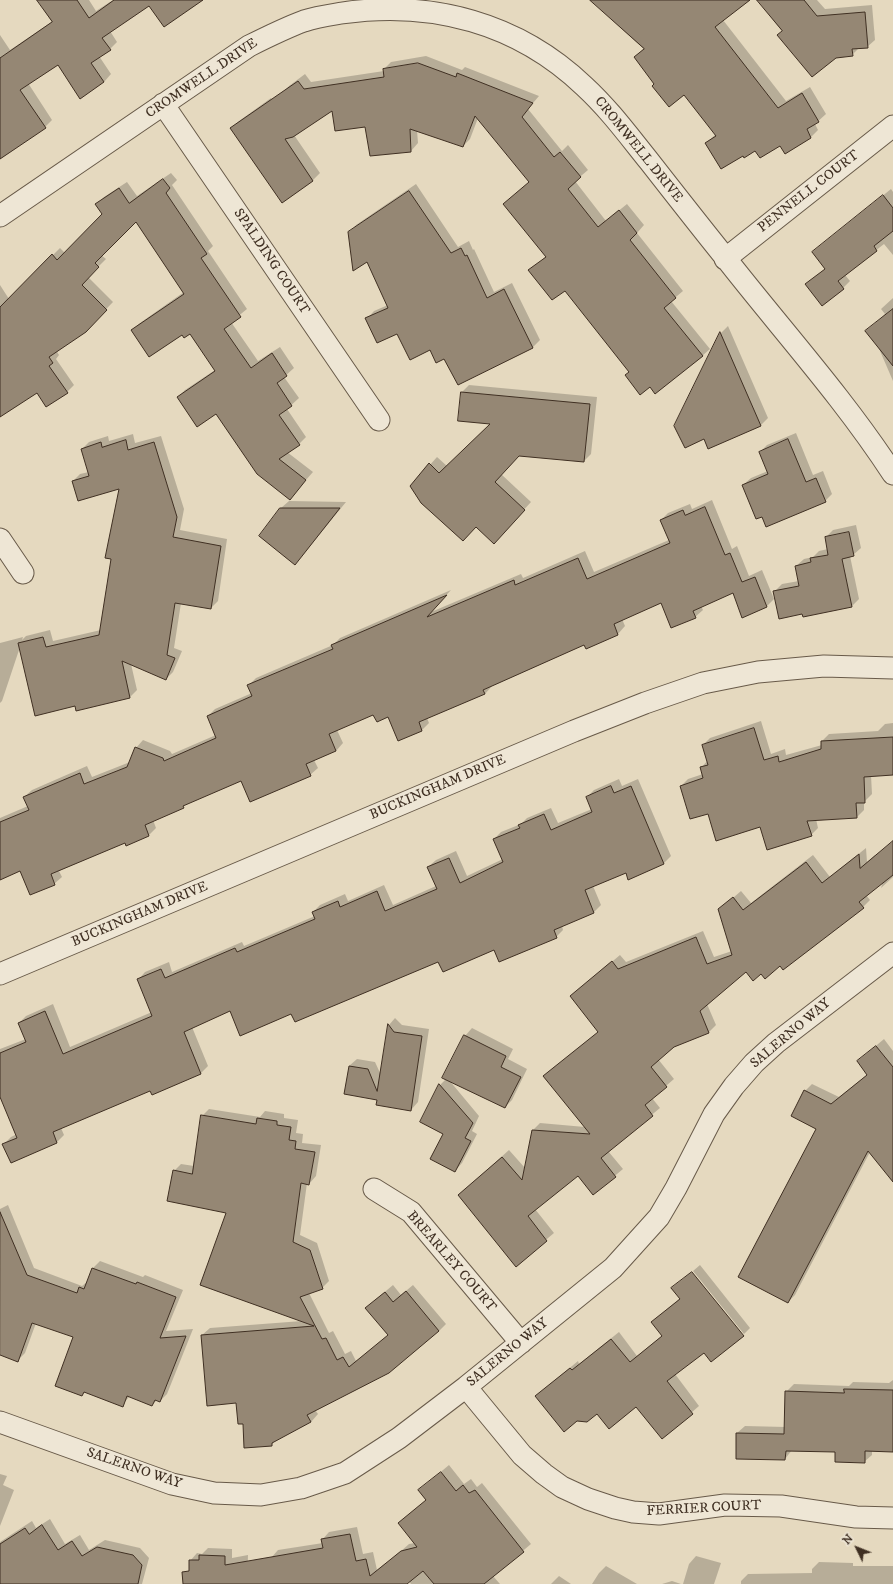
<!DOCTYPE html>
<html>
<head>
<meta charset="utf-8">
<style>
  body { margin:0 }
  #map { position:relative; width:893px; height:1584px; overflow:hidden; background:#e5d9bf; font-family:"IM FELL DW Pica",serif }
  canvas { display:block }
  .north { position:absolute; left:837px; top:1528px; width:40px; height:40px; -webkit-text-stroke:3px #eee6d5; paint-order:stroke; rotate:313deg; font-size:11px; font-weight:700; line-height:16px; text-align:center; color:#3f2f22 }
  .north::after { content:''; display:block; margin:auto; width:14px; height:18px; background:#3f2f22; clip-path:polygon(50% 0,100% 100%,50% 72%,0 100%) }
</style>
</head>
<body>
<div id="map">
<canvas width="893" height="1584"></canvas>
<div class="north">N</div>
</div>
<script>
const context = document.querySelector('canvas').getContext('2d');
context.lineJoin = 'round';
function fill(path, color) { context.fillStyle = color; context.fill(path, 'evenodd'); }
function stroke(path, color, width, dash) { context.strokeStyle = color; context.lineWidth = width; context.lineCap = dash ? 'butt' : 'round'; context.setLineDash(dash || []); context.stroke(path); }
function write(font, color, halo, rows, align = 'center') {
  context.font = font + ' "IM FELL DW Pica",serif'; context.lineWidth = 3.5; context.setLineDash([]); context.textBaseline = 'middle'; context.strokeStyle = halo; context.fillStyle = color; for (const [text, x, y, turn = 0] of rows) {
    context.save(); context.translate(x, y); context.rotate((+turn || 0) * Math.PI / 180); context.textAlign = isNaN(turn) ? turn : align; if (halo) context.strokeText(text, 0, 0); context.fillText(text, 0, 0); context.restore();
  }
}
fill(new Path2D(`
  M39 0H89L96 11 113 0H199L149 4 110 31 117 42 110 49 99 56 111 74 104 82 58 63 28 83 52 120 45 127 0 159V35L10 50 53 21Z
  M592 0H749L723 20 786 101 810 87 826 114 815 124 818 130 811 137 785 153 780 145 756 150 743 155 706 143 716 134 684 94 655 83 635 57 644 48Z
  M773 0H817L825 9 872 5 875 40 867 47H860L852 55 783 31Z
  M426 56 462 70 465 67 539 96 528 109 562 151 568 145 588 170 575 181 606 221 627 204 644 225 637 233 683 291 671 301 710 349 702 356 650 386 630 372 565 289 530 271 546 256 504 204 530 182 478 118 470 139 463 146 417 130 418 143 411 151 366 126 333 110 282 93 289 86 305 74 311 82 384 71V69L391 62Z
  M271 98 294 130 292 132 320 173 313 180 282 202 231 128 239 121Z
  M171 173 177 180 172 185 213 246 208 251 247 309 231 322 258 361 280 347 294 368 284 377 299 398 287 409 306 437 299 444 287 452 313 472 290 498 217 413 178 397 185 390 215 370 191 332 182 333 132 330 140 323 184 292 136 221 101 255 106 259 88 277 113 302 85 331 56 350 59 355 56 359 74 385 67 392H37L0 416V285L9 299 60 248 65 253 104 215 97 204 104 197 127 182 137 196Z
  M416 184 458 247 469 241 473 250 474 249 494 292 512 283 540 340 533 347 445 358 430 349 367 319 374 311 388 305 367 260 349 233 356 225Z
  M891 189 893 192V255L884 244 845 275 850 281 843 288 806 285 826 268 813 252Z
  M893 298V381L877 344 867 331 885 314 881 309Z
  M728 326 768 418 761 425 705 438 675 426 721 333Z
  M469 385 597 397 591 454 584 461 519 455 501 474 531 502 501 535 476 526 411 486 437 457 447 466 492 423 462 392Z
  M796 433 813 475 823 471 832 494 825 501 762 515 743 485 751 478 768 471 760 452 767 445Z
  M133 434 135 443 161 436 184 509 180 530 227 539 218 601 211 608 181 603 174 648 182 651 173 672 166 679 131 664 137 690 130 697 76 705 20 647 2 701 0 703V643L23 637 22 640 26 636 50 630 53 641 101 630 112 558 120 488 73 481 80 474 89 472 82 449 89 442 108 436 109 441Z
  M712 500 732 549 737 546 749 576 762 570 774 599 767 606 733 592 701 606 703 610 695 617 661 602 622 619 625 626 618 634 586 648 585 644 492 686 485 694 427 718 429 723 422 730 399 740 389 716 374 713 337 730 343 743 336 751 314 760 318 768 310 775 241 779 188 802 183 807 153 820 156 828 149 835 127 844 125 842 59 871 62 877 54 884 21 869 0 879V818L28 806 24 797 32 790 87 766 92 777 130 762 136 748 143 740 170 751 172 754 216 735 208 716 215 709 252 693 249 685 256 678 333 645 340 638 451 590 431 612 521 574 523 578 585 551 594 572 669 540 661 520 668 513 690 504 692 509Z
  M289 501 346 502 302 556 281 508Z
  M856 525 861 548 853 555 850 556 859 599 852 606 803 613 774 592 782 584 799 581 796 566 804 559 813 557 819 551 828 549 826 537 833 530Z
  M761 721 771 754 785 749 786 755 822 745V741L829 734 878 731 885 724 893 723V774L871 775 872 794 864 802V810L857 817 816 819 818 828 811 835 761 826 709 812 681 786 688 779 703 774 701 768 708 760 703 745 710 738Z
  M619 779 622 786 638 779 671 856 664 863 629 878 626 872 593 886 601 905 594 912 562 926 563 930 556 937 439 961 292 1013 230 1010 192 1027 208 1066 201 1073 153 1094 151 1089 61 1128 64 1135 57 1142 4 1144 11 1137 17 1134 2 1098 0 1099V1049L26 1039 19 1023 26 1016 53 1004 70 1047 152 1012 138 980 145 972 169 962 172 972 242 942 244 946 315 916 313 912 320 905 345 894 348 901 384 885 393 905 436 886 428 867 436 860 456 851 467 876 503 859 494 839 501 832 521 824 527 818 551 808 558 823 592 809 587 797 594 790Z
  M866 848 867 862 875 855 877 885 866 895 870 900 863 907 780 965 761 973 746 971 707 1004 716 1025 709 1032 674 1046 658 1059 674 1079 652 1098 660 1108 608 1151 623 1169 593 1194 578 1175 535 1209 554 1233 516 1265 459 1195 509 1150 525 1168 533 1130 540 1123 585 1127 599 1031 571 996 620 955 626 962 703 931 714 957 732 951 719 910 741 891 751 903 813 855 830 877Z
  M893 851V877L881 888Z
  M395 1018 402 1025 429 1029 418 1102 411 1110 378 1099 349 1066 357 1059 375 1062 381 1075 389 1025Z
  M472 1028 513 1049 508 1059 527 1069 512 1100 505 1107 449 1080 479 1116 472 1131 477 1134 462 1163 455 1171 444 1133 421 1122 440 1085 446 1079 465 1036Z
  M884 1039 893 1051V1181L870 1152 795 1295 788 1302 818 1128 805 1091 812 1084 839 1097 868 1074 858 1061Z
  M209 1109 260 1117 265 1111 284 1114V1118L298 1120 296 1133 303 1134 302 1143 321 1145 316 1176 309 1184 307 1183 300 1235 317 1243 329 1281 322 1288 309 1293 329 1333 333 1331 345 1354 351 1351 356 1361 389 1335 374 1301 393 1285 401 1295 413 1285 446 1324 439 1331 315 1410 318 1414 311 1422 279 1438 271 1445 244 1423 237 1402 202 1335 210 1328 302 1321 228 1212 174 1171 181 1164 194 1166 202 1116Z
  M8 1205 34 1268 82 1286 88 1281 93 1268 100 1261 143 1277 145 1275 183 1290 166 1331 193 1329 167 1394 160 1401 157 1400 152 1405 130 1396 122 1405 86 1391 82 1395 74 1336 36 1323 25 1353 18 1360 0 1354V1209Z
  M700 1265 750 1328 744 1334 693 1271Z
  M691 1272 742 1336 704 1351 675 1374 699 1406 662 1438 637 1406 597 1412 536 1396 578 1361 579 1364 619 1332 637 1356 663 1335 652 1322 680 1298 672 1289Z
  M893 1380V1451L872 1450V1455L864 1462 837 1451 792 1450 785 1459 737 1433 745 1426 786 1427V1392L794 1384 849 1386 853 1382 889 1383Z
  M449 1465 464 1484 471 1479 477 1487 482 1483 531 1544 493 1576 500 1584H411L391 1560 409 1544 415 1543 426 1500 419 1490Z
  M0 1474 7 1476 3 1485 14 1490 0 1526Z
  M50 1519 65 1544 80 1535 89 1550 105 1540 140 1548 149 1558 142 1584H0V1542L32 1521 36 1528Z
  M357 1527 363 1554 373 1552 377 1570 387 1562 391 1584H275L271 1558 278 1550 323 1543 322 1540 329 1532Z
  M208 1548 232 1549V1558L248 1555 247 1584H189L190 1561 197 1553 202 1554Z
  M696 1556 721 1563 714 1584H683L689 1564Z
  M819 1562 853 1563V1566H893V1584H741V1581L748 1574 812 1573V1569Z
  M606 1566 637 1584H592L599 1573Z
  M559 1576 571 1584H551Z
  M672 1581 681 1584H662Z`), '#0003');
const building = new Path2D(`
  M37 0H77L89 18 114 0H203L164 27 149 6 102 38 111 50 91 63 104 82 80 99 58 65 20 90 46 128 0 159V58L52 22Z
  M590 0H750L715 27 778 108 802 93 819 122 807 129 811 138 785 154 780 146 760 158 755 151 744 158 743 156 721 169 705 143 716 136 684 95 669 107 652 86 654 84 634 57 644 49Z
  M757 0H804L817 16 865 12 868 48 852 49 853 56 836 58 812 77 777 35 782 31Z
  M418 63 456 77 457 73 533 103 522 117 554 157 560 152 581 177 568 189 598 227 619 210 637 233 630 240 676 298 664 308 703 356 655 394 650 387 640 395 625 375 629 372 565 291 552 300 528 270 546 257 503 204 529 182 475 116 463 147 410 129 411 152 370 156 365 127 335 131 332 111 293 137 285 139 313 181 282 203 230 128 298 81 304 89 384 77 383 69Z
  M163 179 170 188 166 193 207 254 201 258 241 317 224 329 251 368 272 353 287 376 277 383 292 406 279 415 300 445 279 459 306 480 290 500 257 474 216 414 197 427 177 397 215 371 190 334 184 338 182 335 149 357 131 330 184 294 136 222 95 263 99 267 82 285 107 310 86 332 49 357 53 363 49 366 68 393 46 407 37 393 0 417V307L52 254 57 260 102 214 95 204 119 188 129 203Z
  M409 191 451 253 461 248 465 256 467 255 487 298 504 289 533 348 458 385 444 359 436 363 430 350 410 360 397 334 377 343 365 318 388 308 367 262 353 271 348 232Z
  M883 195 893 208V231L874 246 877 251 838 281 844 289 822 306 805 284 825 269 812 252Z
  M893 309V366L865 331Z
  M720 332 761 426 708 449 704 439 685 448 674 426Z
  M461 392 590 404 584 462 519 456 495 482 525 510 494 544 476 527 463 541 421 503 410 486 429 463 439 473 490 424 458 421Z
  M788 439 806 482 816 478 826 502 766 527 762 517 756 519 742 485 768 474 759 452Z
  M126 440 128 450 154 442 177 517 173 537 221 546 211 609 175 603 167 655 175 658 166 680 122 661 130 698 76 711 75 706 35 716 18 643 43 637 46 647 99 635 111 559 105 558 119 489 78 501 72 481 89 476 81 449 101 442 102 447Z
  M705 507 725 555 730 553 742 582 755 577 767 607 742 618 733 593 693 611 696 618 671 628 661 603 614 624 618 635 586 649 584 645 483 690 485 694 419 722 422 731 398 741 388 717 377 722 373 715 329 734 336 751 306 764 311 776 250 802 241 781 183 806 184 808 145 825 149 836 126 846 125 843 51 874 55 885 30 895 20 871 0 880V822L29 810 23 797 80 773 84 784 127 767 135 747 163 758 164 761 216 738 207 716 252 696 247 685 333 649 331 645 447 595 427 617 514 580 515 585 578 558 587 579 670 543 660 520 683 510 685 515Z
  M280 508H340L295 565 259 536Z
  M849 532 854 556 842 559 852 607 803 617 802 614 779 619 773 591 799 586 795 566 811 562 810 558 828 555 825 537Z
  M754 728 764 760 778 756 779 762 821 749V741L893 737V775L864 777 865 803H856L857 818 807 821 812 836 767 850 760 827 716 841 708 814 690 819 680 786 703 778 700 767 708 765 702 745Z
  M611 786 614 793 631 786 664 864 628 880 626 873 585 890 594 913 554 930 557 938 499 962 494 950 443 972 438 962 295 1022 291 1014 240 1036 230 1011 184 1032 201 1074 152 1095 150 1091 53 1132 57 1143 11 1163 2 1144 17 1138 0 1097V1053L26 1042 18 1023 45 1011 63 1054 152 1016 137 979 161 969 165 978 235 948 237 952 315 919 312 912 338 901 340 907 377 891 385 911 437 889 427 867 449 858 460 883 503 862 493 839 520 828 518 825 544 814 551 830 592 812 586 797Z
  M893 841V875L859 902 864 908 783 970 780 966 765 979 761 974 753 981 746 972 700 1011 709 1033 674 1047 651 1067 667 1087 645 1105 653 1116 601 1158 616 1177 593 1195 578 1176 528 1216 547 1241 516 1267 458 1195 502 1157 522 1180 532 1130 590 1134 543 1076 598 1032 570 996 612 961 618 969 696 937 707 964 732 955 718 909 733 897 743 910 806 862 822 883 859 854 860 868Z
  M388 1024 394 1032 422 1036 411 1111 376 1105 377 1100 344 1094 349 1066 368 1069 377 1091Z
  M464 1035 506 1056 501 1067 521 1077 505 1108 442 1078Z
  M876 1046 893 1067V1182L868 1151 788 1303 738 1277 816 1129 791 1116 804 1090 831 1104 867 1075 857 1061Z
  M439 1084 473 1123 465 1138 471 1141 455 1172 430 1159 443 1134 420 1122Z
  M201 1115 256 1124 257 1118 277 1121V1125L291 1127 289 1140 296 1141 295 1149 315 1152 309 1185 301 1183 293 1242 310 1250 323 1289 300 1297 322 1339 326 1338 337 1360 343 1357 349 1367 388 1335 365 1308 385 1292 393 1302 406 1291 439 1331 389 1373 307 1415 311 1422 272 1443V1446L244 1448 243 1424H238L236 1403 207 1406 201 1335 314 1326 200 1285 226 1213 167 1201 173 1170 192 1174Z
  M0 1212 27 1275 77 1293 79 1287 84 1289 92 1268 136 1284 137 1282 176 1297 160 1338 186 1336 160 1402 155 1400 152 1406 127 1396 123 1407 84 1392 82 1396 55 1386 73 1337 32 1323 18 1362 0 1355Z
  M692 1272 744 1336 711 1362 704 1353 667 1381 693 1414 662 1439 636 1407 609 1429 597 1414 587 1422 577 1421 564 1432 535 1396 570 1368 572 1370 611 1339 630 1362 662 1336 651 1322 680 1299 671 1288Z
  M844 1389 893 1390V1452L865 1451V1463L835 1462V1452L786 1451 785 1460 736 1459V1433L784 1434 785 1391 844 1393Z
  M441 1472 456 1491 463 1485 469 1493 475 1490 524 1552 484 1584H434L423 1571 407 1584H183L182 1572 189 1571V1560H199V1555L225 1556V1565L323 1548 321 1539 350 1534 356 1561 366 1559 370 1576 401 1551 417 1547 398 1523 426 1500 418 1490Z
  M42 1525 58 1550 72 1541 82 1556 97 1547 133 1555 142 1565 138 1584H0V1544L25 1528 29 1534Z`);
fill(building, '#958774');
stroke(building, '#3f2f22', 1);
const street = new Path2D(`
  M163 104 379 420
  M0 216 249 46C267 37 285 28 304 21 316 17 330 15 342 13 432 0 518 23 584 86 609 109 628 135 649 161 674 193 699 225 724 256 780 328 843 397 893 474
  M725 259 893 126
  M0 539 23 573
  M0 974 574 731 645 703 703 683 758 672 824 666 893 668
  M374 1189 411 1212 521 1343
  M466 1387 522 1455 544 1474 562 1487 588 1499 615 1508 633 1512 659 1514 725 1505 781 1506 856 1517 893 1518
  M0 1422 172 1484 214 1493 261 1495 301 1488 345 1473 399 1438 466 1387 613 1268 659 1217 676 1188 714 1114 734 1086 754 1063 776 1043 893 953`);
stroke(street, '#685a49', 23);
stroke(street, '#eee6d5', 21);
write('14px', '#3f2f22', '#eee6d5', [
  ["CROMWELL DRIVE",202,79,-34],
  ["CROMWELL DRIVE",638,150,51],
  ["PENNELL COURT",809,192,-38],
  ["SPALDING COURT",271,262,56],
  ["BUCKINGHAM DRIVE",438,788,-23],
  ["BUCKINGHAM DRIVE",140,915,-23],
  ["SALERNO WAY",791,1034,-40],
  ["BREARLEY COURT",451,1262,49],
  ["SALERNO WAY",508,1353,-39],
  ["SALERNO WAY",134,1469,19],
  ["FERRIER COURT",704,1509,-3]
]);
</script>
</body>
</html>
